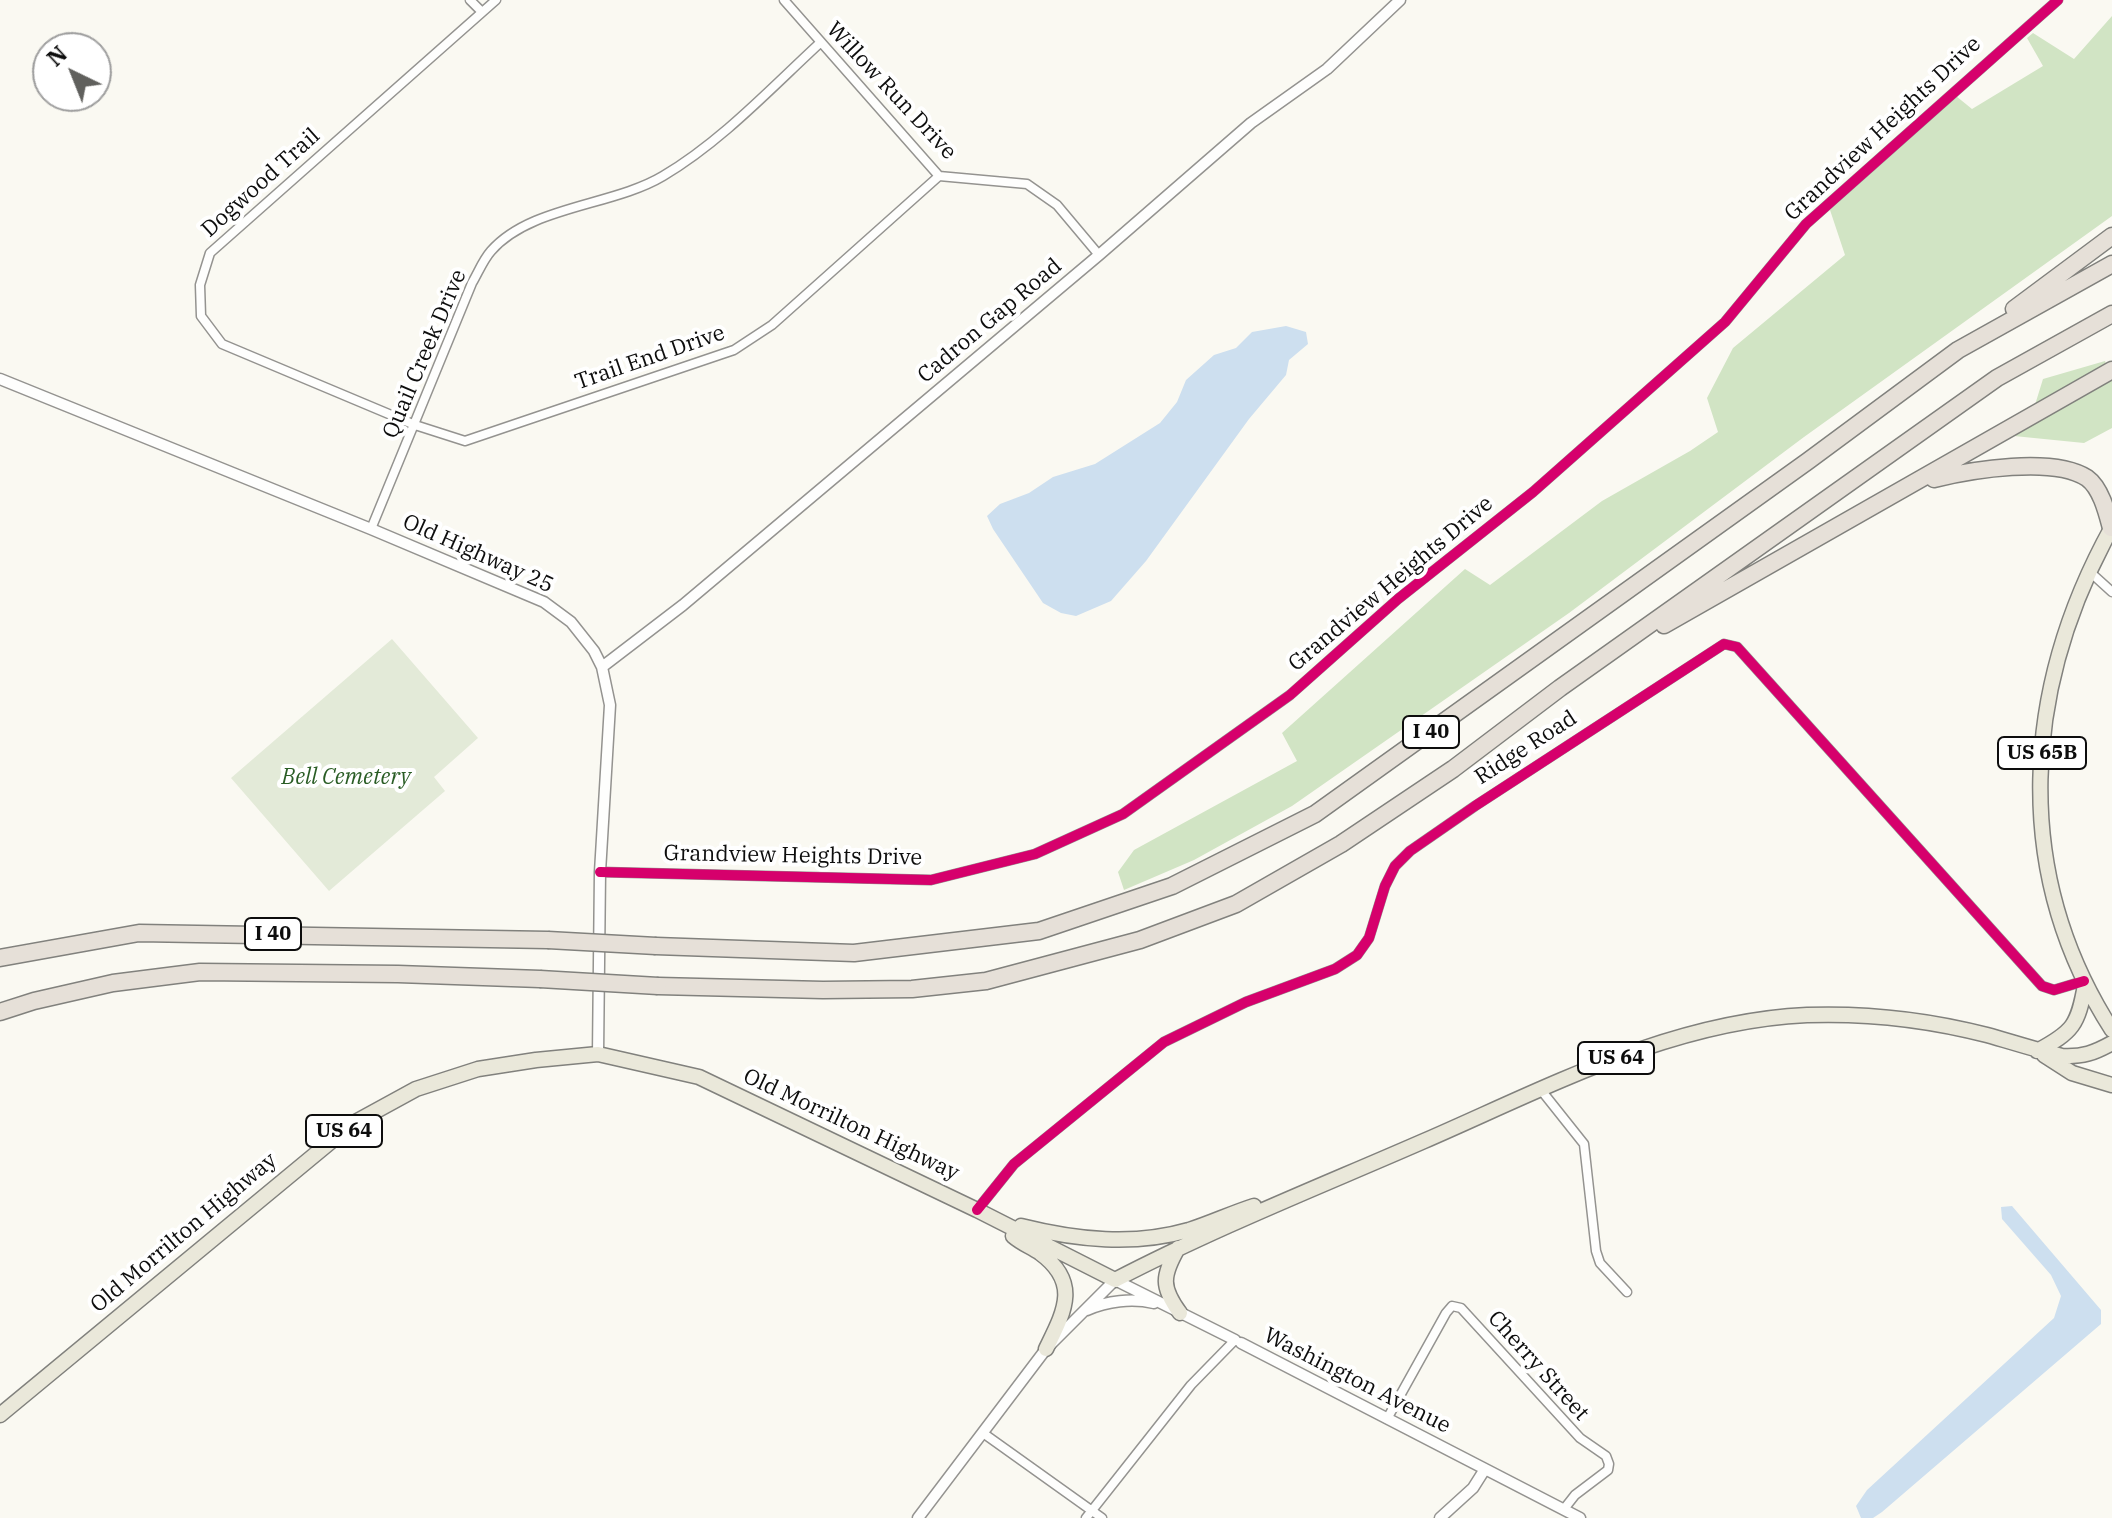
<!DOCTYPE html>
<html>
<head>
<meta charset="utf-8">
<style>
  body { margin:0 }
  #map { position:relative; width:2112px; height:1518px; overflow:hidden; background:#faf9f2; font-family:"IBM Plex Serif",serif }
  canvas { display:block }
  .north { position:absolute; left:32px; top:32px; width:80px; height:80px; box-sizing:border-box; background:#fff; border:2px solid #9e9e9e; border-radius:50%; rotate:317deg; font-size:22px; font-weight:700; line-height:32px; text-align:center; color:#0d0d0d }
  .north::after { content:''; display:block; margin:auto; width:28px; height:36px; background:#60605d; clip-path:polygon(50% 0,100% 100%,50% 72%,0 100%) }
</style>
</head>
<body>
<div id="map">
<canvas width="2112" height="1518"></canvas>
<div class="north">N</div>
</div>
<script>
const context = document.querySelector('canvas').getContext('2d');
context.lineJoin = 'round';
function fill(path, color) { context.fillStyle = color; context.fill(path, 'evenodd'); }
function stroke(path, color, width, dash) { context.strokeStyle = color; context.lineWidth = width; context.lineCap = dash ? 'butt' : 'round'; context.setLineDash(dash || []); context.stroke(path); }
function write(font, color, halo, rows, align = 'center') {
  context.font = font + ' "IBM Plex Serif",serif'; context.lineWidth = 8; context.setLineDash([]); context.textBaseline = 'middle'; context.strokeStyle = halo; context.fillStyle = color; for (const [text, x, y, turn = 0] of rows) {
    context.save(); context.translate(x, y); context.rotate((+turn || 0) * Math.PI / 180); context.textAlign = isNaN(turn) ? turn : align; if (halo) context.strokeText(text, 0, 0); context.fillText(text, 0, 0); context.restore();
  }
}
fill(new Path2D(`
  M2112 16V216L1804 437 1569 613 1292 806 1194 860 1124 890 1118 872 1134 850 1297 761 1282 733 1465 569 1490 585 1602 501 1690 451 1718 432 1707 398 1733 348 1845 255 1830 210 1956 96 1972 109 2043 66 2027 38 2033 33 2074 59Z
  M2105 361 2112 378V428L2084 443 2014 436 2004 422 2034 408 2043 379Z`), '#d1e4c4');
fill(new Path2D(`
  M392 639 478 738 434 777 445 791 329 891 231 778Z`), '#e3ead8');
fill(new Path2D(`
  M1286 326 1306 332 1308 344 1289 360 1286 375 1249 419 1146 561 1111 601 1076 616 1061 613 1043 603 993 529 987 516 1000 504 1029 493 1053 477 1095 464 1160 423 1177 402 1186 380 1214 355 1236 348 1252 332Z
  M2012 1206 2101 1310V1324L1882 1512 1873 1518H1861L1856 1506 1867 1490 2054 1318 2061 1296 2051 1275 2002 1219 2001 1207Z`), '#cddfef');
const minor = new Path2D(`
  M470 0 482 12
  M496 0 210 253 200 285 201 316 222 344 415 425 465 441 734 350 772 325 939 176
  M784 0 939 176 1027 184 1057 205 1099 255
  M371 529 472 283C478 273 483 260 491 251 530 206 613 206 663 176 722 141 771 88 821 42
  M2090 572 2112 592
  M600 872 931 880 1035 854 1123 814 1290 695 1398 599 1533 492 1725 322 1806 224 2058 0
  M1541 1090 1584 1144 1596 1251 1600 1263 1627 1292
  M977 1210 1014 1164 1164 1042 1246 1002 1335 969 1357 955 1369 938 1385 886 1395 866 1410 851 1475 806 1724 644 1737 647 2042 986 2054 990 2084 981
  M1387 1419 1446 1313 1452 1306 1461 1308 1580 1438 1606 1456 1609 1464 1608 1470 1575 1495 1564 1509
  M983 1433 1102 1518
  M1086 1518 1191 1385 1235 1340 1237 1341`);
const tertiary = new Path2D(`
  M0 379 371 529 544 602 571 622 594 651 602 667 610 705 600 872 598 1054
  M602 667 683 605 1099 255 1251 123 1327 69 1400 0
  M1087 1310C1107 1301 1132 1298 1154 1303
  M1241 1343 1580 1518
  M918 1518 1046 1349 1115 1280 1235 1340
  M1440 1518 1473 1488 1485 1469`);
const primary = new Path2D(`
  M2112 527C2023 688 2010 871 2112 1030
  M2037 1051C2073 1032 2078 1025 2085 985
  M2044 1055 2072 1073 2112 1085
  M1021 1226C1077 1240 1134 1246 1189 1230 1211 1223 1232 1213 1254 1206
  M1013 1236C1021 1243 1031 1247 1040 1253 1081 1283 1064 1312 1046 1349
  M1178 1248C1162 1276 1161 1287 1180 1313
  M0 1415 352 1124 416 1089 478 1069 536 1060 598 1054 699 1077 977 1210 1115 1280C1215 1228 1321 1186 1424 1141 1546 1088 1671 1021 1807 1015 1866 1013 1929 1020 1987 1035 2012 1042 2036 1050 2062 1056 2083 1057 2094 1053 2112 1043`);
const motorway = new Path2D(`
  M2014 309 2112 236
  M1934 479C1971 470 2053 456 2087 478 2101 488 2107 513 2111 528
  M1664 625 2112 370
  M656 946 854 953 1039 931 1172 886 1315 814 1808 461 1958 350 2112 264
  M0 958 139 933 548 940
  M658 986 823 990 912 989 986 981 1140 940 1236 904 1341 844 1453 769 1560 688 1997 378 2112 314
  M0 1012 34 1001 113 983 200 972 398 974 540 979`);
stroke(minor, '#949390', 11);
stroke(tertiary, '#949390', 13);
stroke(primary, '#81817d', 17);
stroke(motorway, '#81817d', 19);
stroke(minor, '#fefefd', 8);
stroke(tertiary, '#fefefd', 10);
stroke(primary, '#eae8da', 14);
stroke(motorway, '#e6e0d8', 16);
const motorwayBridge = new Path2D(`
  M548 940 656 946
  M540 979 658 986`);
stroke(motorwayBridge, '#81817d', 19, []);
stroke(motorwayBridge, '#e6e0d8', 16);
stroke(new Path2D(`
  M600 872 931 880 1035 854 1123 814 1290 695 1398 599 1533 492 1725 322 1806 224 2058 0
  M977 1210 1014 1164 1164 1042 1246 1002 1335 969 1357 955 1369 938 1385 886 1395 866 1410 851 1475 806 1724 644 1737 647 2042 986 2054 990 2084 981`), '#d6006c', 10);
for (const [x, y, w] of [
  [1431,732,56],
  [2042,753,88],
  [273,934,56],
  [1616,1058,76],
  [344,1131,76]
]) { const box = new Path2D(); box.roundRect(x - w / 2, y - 16, w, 32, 6); context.fillStyle = '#fff'; context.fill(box); stroke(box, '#0d0d0d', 2); }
write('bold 20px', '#0d0d0d', null, [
  ["I 40",1431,732],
  ["US 65B",2042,753],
  ["I 40",273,934],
  ["US 64",1616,1058],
  ["US 64",344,1131]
]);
write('22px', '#0d0d0d', '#fff', [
  ["Willow Run Drive",891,91,47],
  ["Grandview Heights Drive",1883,129,-43],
  ["Dogwood Trail",261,183,-42],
  ["Cadron Gap Road",990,321,-40],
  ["Quail Creek Drive",425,354,-67],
  ["Trail End Drive",650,358,-19],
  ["Old Highway 25",478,554,24],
  ["Grandview Heights Drive",1391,584,-40],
  ["Ridge Road",1526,748,-33],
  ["Grandview Heights Drive",793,856,1],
  ["Old Morrilton Highway",851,1125,25],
  ["Old Morrilton Highway",184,1233,-40],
  ["Cherry Street",1538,1366,48],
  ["Washington Avenue",1357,1381,27]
]);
write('italic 22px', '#2a5d25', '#fff', [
  ["Bell Cemetery",346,778]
]);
</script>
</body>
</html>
